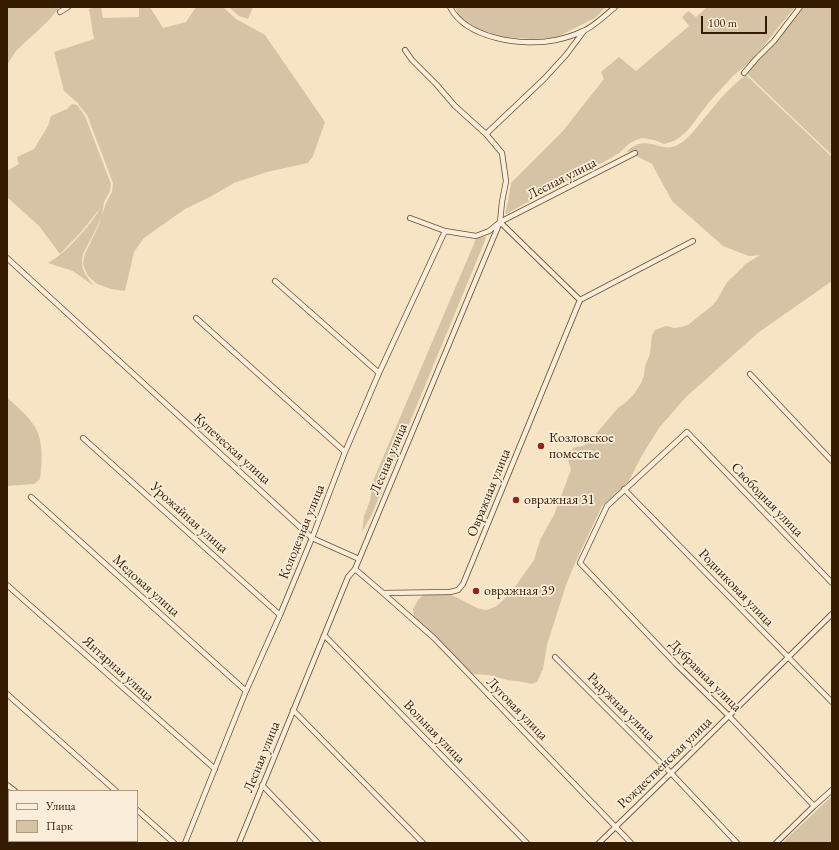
<!DOCTYPE html>
<html>
<head>
<meta charset="utf-8">
<style>
  body { margin:0 }
  #map { position:relative; width:839px; height:850px; overflow:hidden; background:#f7e4c5; font-family:"EB Garamond",serif }
  canvas { display:block }
  .frame { position:absolute; inset:0; border:8px solid #351c00; pointer-events:none }
  .legend { position:absolute; left:8px; top:790px; width:130px; height:52px; box-sizing:border-box; background:#faedd9; border:1px solid #ab9982; margin:0; padding:5px 7px; list-style:none; font-size:12px; color:#351c00 }
  .legend li { display:flex; align-items:center; gap:8px; height:20px }
  .legend b { width:20px; border:1px solid #ab9982 }
  .scale { position:absolute; left:701px; top:16px; width:66px; height:18px; box-sizing:border-box; border:2px solid #351c00; border-top:0; padding-left:5px; font-size:12px; line-height:14px; white-space:nowrap; color:#351c00; -webkit-text-stroke:3px #faedd9; paint-order:stroke }
</style>
</head>
<body>
<div id="map">
<canvas width="839" height="850"></canvas>
<div class="frame"></div>
<ul class="legend">
<li><b style="height:5px;background:#faedd9"></b>Улица</li>
<li><b style="height:11px;background:#d6c2a4"></b>Парк</li>
</ul>
<div class="scale">100 m</div>
</div>
<script>
const context = document.querySelector('canvas').getContext('2d');
context.lineJoin = 'round';
function fill(path, color) { context.fillStyle = color; context.fill(path, 'evenodd'); }
function stroke(path, color, width, dash) { context.strokeStyle = color; context.lineWidth = width; context.lineCap = dash ? 'butt' : 'round'; context.setLineDash(dash || []); context.stroke(path); }
function write(font, color, halo, rows, align = 'center') {
  context.font = font + ' "EB Garamond",serif'; context.lineWidth = 3.5; context.setLineDash([]); context.textBaseline = 'middle'; context.strokeStyle = halo; context.fillStyle = color; for (const [text, x, y, turn = 0] of rows) {
    context.save(); context.translate(x, y); context.rotate((+turn || 0) * Math.PI / 180); context.textAlign = isNaN(turn) ? turn : align; if (halo) context.strokeText(text, 0, 0); context.fillText(text, 0, 0); context.restore();
  }
}
fill(new Path2D(`
  M7 7H60L49 20 16 51 7 65Z
  M95 7H101L103 18 139 17V7H150L163 28 186 22 196 7H223L236 19 265 35 325 122 313 156 308 163 267 172 234 183 210 197 185 209 144 238 134 252 125 291 111 289 97 284 88 276 86 272 83 264 85 254 98 227 106 203 112 192 113 183 87 115 78 104V103L64 91 54 52 94 39 89 9Z
  M229 7H253L248 19 239 16Z
  M455 7H606L595 18 555 38 532 39 504 37 478 29 460 18Z
  M707 7H795L753 59 732 77 710 101 688 130 680 137 674 141 664 144 654 140 642 138 636 140 630 143 619 153 611 158 557 186 506 214 505 213 508 202 511 183 562 132 604 79 601 72 619 57 636 71 689 26 682 17 688 11 696 17Z
  M802 7H832V155L744 71 775 43 783 33Z
  M746 75 832 157V281L759 332 686 397 659 428 641 457 629 481 602 506 576 561 566 585 547 645 543 669 537 682 532 684 523 682 508 680 489 675 472 674 462 666 454 658 442 642 424 628 414 617 413 609 418 600 423 595 430 594H448L456 597 477 608 486 610 495 607 500 603 512 591 534 560 540 540 554 515 571 470 567 456 570 451 575 447 583 446 590 441 618 408 625 403 634 394 641 383 644 376 645 366 650 354 652 335 655 330 666 326 674 328 681 327 688 325 713 305 717 300 727 282 743 267 744 265 760 255 749 256 723 246 672 201 652 164 627 151C650 132 660 156 679 144 690 138 699 124 707 115 718 101 731 86 746 75Z
  M72 104 77 105 85 116 111 184 110 191 104 202 102 215 97 227 83 254C80 269 85 275 94 286L73 271 48 263C53 260 57 257 61 254 75 242 93 222 101 207L82 231 60 254 39 226 7 197V171L19 164 17 157 34 149 48 126 51 116 67 109Z
  M483 237H486L484 243 372 514 362 532 364 516 370 501 373 481 476 239Z
  M7 398C17 406 33 420 38 433 43 447 42 465 40 479L34 484 7 486Z
  M832 796V843H782Z
  M7 815 9 817V841H33L36 843H7Z`), '#d6c2a4');
const minor = new Path2D(`
  M450 7C466 39 524 47 556 40 565 38 575 35 583 31 592 28 607 14 615 7
  M60 12 68 7
  M744 73 756 59 774 41 800 7
  M486 134 544 79 566 55 584 31
  M410 218 445 231 476 236 489 231 500 222 635 153
  M7 258 312 538 359 559
  M275 281 379 373
  M580 300 693 241
  M196 318 345 452
  M750 374 832 461
  M83 438 280 615
  M624 489 832 702
  M31 497 246 691
  M355 569 383 593 450 592 458 590 463 584 580 300 500 222
  M7 585 215 769
  M383 593 434 638 631 843
  M325 636 527 843
  M555 657 671 773 737 843
  M7 694 116 791
  M293 710 423 843
  M7 785 15 791
  M262 785 318 843
  M814 806 729 716 676 664 580 563 607 506 687 432 832 583
  M137 810 174 843
  M68 841 70 843
  M185 843 246 691 280 615 312 538 345 452 379 373 445 231
  M239 843 348 577 355 569 500 222 502 202 506 181 502 153 486 134 455 106 436 84 412 60 405 50
  M599 843 671 773 832 614
  M776 843 814 806 832 790`);
stroke(minor, '#664e31', 6);
stroke(minor, '#faedd9', 4.5);
for (const [x, y, r, color] of [
  [541,446,4,"#8f2418"],
  [516,500,4,"#8f2418"],
  [476,591,4,"#8f2418"]
]) { const dot = new Path2D(); dot.arc(x, y, r, 0, 2 * Math.PI); context.fillStyle = color; context.fill(dot); stroke(dot, '#faedd9', 1.5); }
write('14px', '#351c00', '#faedd9', [
  ["Лесная улица",562,179,-27],
  ["Купеческая улица",232,449,42],
  ["Лесная улица",389,459,-67],
  ["Овражная улица",489,493,-68],
  ["Свободная улица",767,500,46],
  ["Урожайная улица",189,518,42],
  ["Колодезная улица",302,532,-68],
  ["Медовая улица",146,586,42],
  ["Родниковая улица",736,588,46],
  ["Янтарная улица",118,669,42],
  ["Дубравная улица",705,676,45],
  ["Радужная улица",621,707,45],
  ["Луговая улица",517,709,46],
  ["Вольная улица",434,732,46],
  ["Лесная улица",262,757,-68],
  ["Рождественская улица",665,763,-44]
]);
write('14px', '#351c00', '#faedd9', [
  ["Козловское",549,438],
  ["поместье",549,454],
  ["овражная 31",524,500],
  ["овражная 39",484,591]
], 'left');
</script>
</body>
</html>
